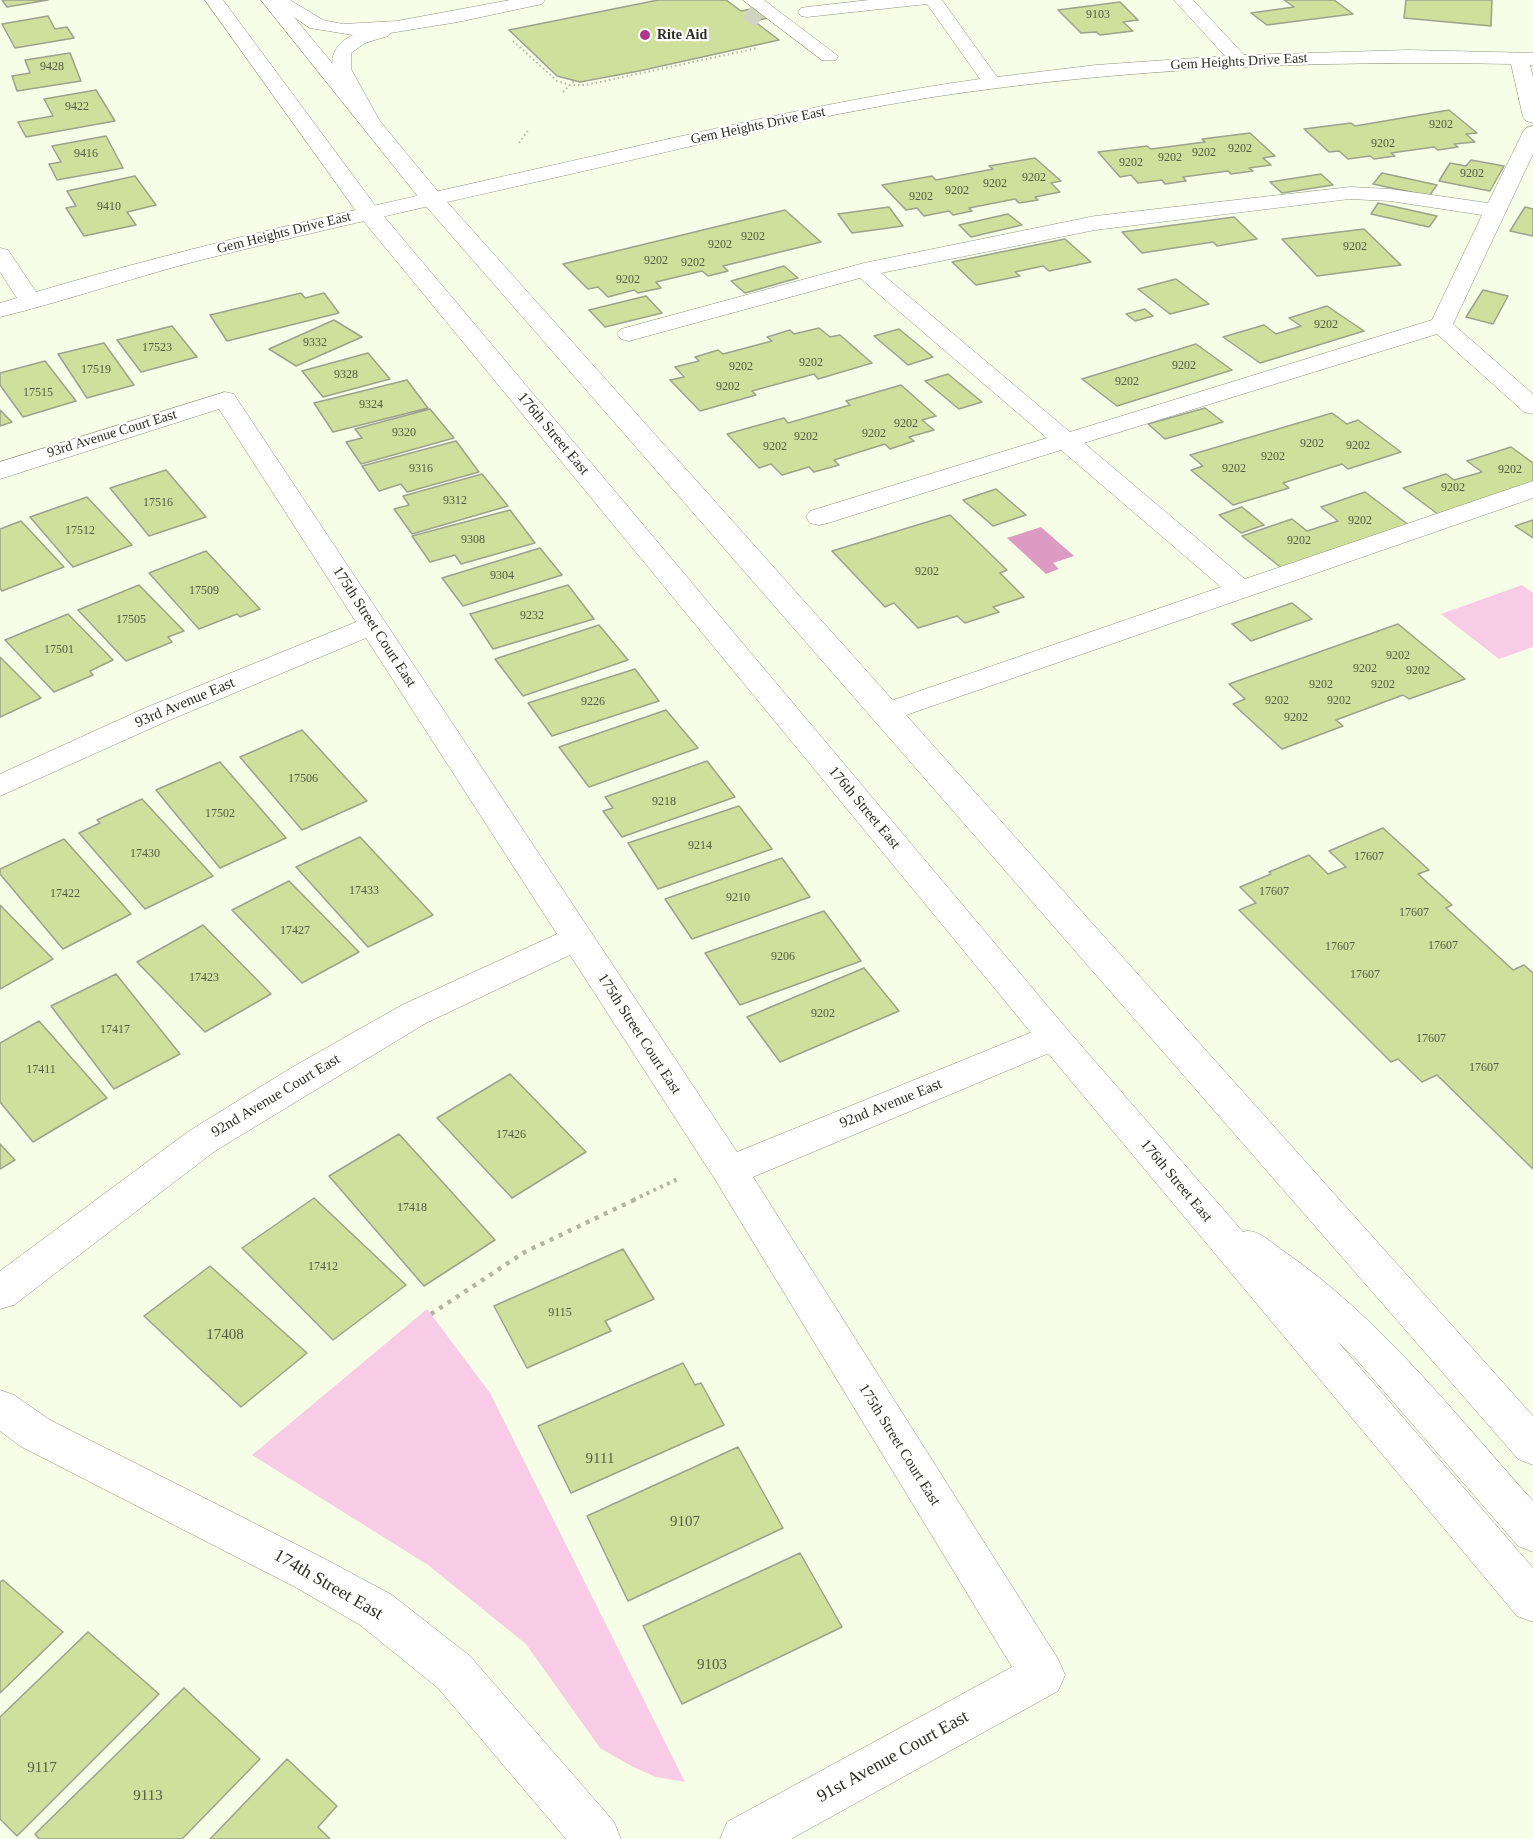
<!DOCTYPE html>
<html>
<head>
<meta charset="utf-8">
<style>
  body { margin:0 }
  canvas { display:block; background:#f7fee7 }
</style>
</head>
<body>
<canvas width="1533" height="1839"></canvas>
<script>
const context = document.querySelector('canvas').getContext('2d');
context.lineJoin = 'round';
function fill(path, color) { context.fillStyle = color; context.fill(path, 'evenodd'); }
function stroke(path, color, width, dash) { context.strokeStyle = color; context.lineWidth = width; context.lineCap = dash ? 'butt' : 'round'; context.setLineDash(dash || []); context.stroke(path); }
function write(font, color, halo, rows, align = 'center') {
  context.font = font + ' "Times New Roman",serif'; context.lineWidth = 4.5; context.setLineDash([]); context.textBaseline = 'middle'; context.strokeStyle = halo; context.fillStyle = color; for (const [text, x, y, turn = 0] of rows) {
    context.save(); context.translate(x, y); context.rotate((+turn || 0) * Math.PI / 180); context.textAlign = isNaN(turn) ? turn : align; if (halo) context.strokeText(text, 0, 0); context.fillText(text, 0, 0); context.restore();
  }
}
fill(new Path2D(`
  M1522 585 1533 593V647L1499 659 1441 614Z
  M427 1309 490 1393 685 1782 656 1777 633 1767 600 1748 526 1644 428 1565 252 1455Z`), '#f8cce6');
fill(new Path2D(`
  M1041 527 1074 556 1053 563 1059 569 1046 574 1007 538Z`), '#dd9bc3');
const building = new Path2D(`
  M2 0H48L7 7Z
  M658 0H726L741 11 761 7 773 17 754 21 779 40 639 71 580 82 557 76 509 30Z
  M1284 0H1334L1353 14 1267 25 1251 13 1294 7Z
  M1406 0H1492L1491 26 1404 18Z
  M1120 2 1138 20 1123 22 1133 31 1100 35 1096 32 1081 33 1058 10Z
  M48 16 55 29 67 27 74 38 15 48 2 24Z
  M70 53 81 81 17 91 12 76 30 73 25 60Z
  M96 90 115 121 26 137 18 122 53 116 44 99Z
  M1449 110 1477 133 1466 134 1475 142 1454 144 1458 147 1438 150 1434 147 1391 153 1395 156 1374 159 1370 156 1348 159 1339 151 1329 152 1304 129 1351 123 1355 126Z
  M1250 133 1275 156 1263 158 1271 165 1249 168 1253 171 1231 174 1228 171 1183 177 1186 181 1165 184 1162 180 1138 183 1131 175 1120 177 1098 152 1147 146 1151 149 1205 142 1202 139Z
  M106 136 123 168 57 180 49 164 61 162 52 146Z
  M1035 158 1061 181 1051 183 1060 192 1035 197 1038 200 1019 203 1015 199 969 208 972 211 953 215 949 211 924 216 917 208 906 210 882 185 932 176 936 180 993 169 989 166Z
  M1471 160 1504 166 1490 191 1439 181 1450 163 1466 166Z
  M1382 173 1437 185 1429 196 1373 184Z
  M1321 174 1333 185 1282 193 1270 182Z
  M135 176 156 205 127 212 136 225 84 236 66 208 76 206 67 191Z
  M1378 203 1437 216 1429 227 1371 214Z
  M889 207 903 226 852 233 838 214Z
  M1525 207 1533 209V236L1510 231Z
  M785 210 821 242 723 266 728 271 708 276 702 271 656 282 661 288 638 293 634 290 608 297 598 287 588 289 563 264Z
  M1008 214 1022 225 971 237 959 225Z
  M1234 217 1257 239 1217 246 1213 242 1142 253 1122 232Z
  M1364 229 1401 265 1317 276 1282 239Z
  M1065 239 1091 262 1049 271 1043 266 1015 272 1020 276 976 285 952 262Z
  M784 266 798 278 745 293 731 281Z
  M1176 279 1209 304 1170 314 1138 289Z
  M1483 290 1508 296 1493 324 1466 317Z
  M301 293 305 298 324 293 339 313 227 341 210 315Z
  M646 296 662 313 605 327 589 310Z
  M1327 306 1364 331 1260 363 1223 337 1264 325 1276 334 1301 326 1289 318Z
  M1145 309 1153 316 1135 321 1126 314Z
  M334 320 362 337 296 366 269 349Z
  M172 326 197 357 141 372 117 340Z
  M819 328 830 337 840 335 872 363 818 379 814 374 752 391 756 395 700 411 670 380 684 377 675 367 699 361 695 357 718 350 723 354 772 341 767 337 790 330 794 334Z
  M899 329 933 357 908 365 874 336Z
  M104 343 134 385 87 398 58 354Z
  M1196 344 1232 370 1117 406 1082 379Z
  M368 353 390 379 323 397 302 371Z
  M45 361 76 401 23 417 0 385V373Z
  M948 374 982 402 959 409 925 381Z
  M407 380 428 408 333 432 314 403Z
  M901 385 936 416 922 420 934 430 909 437 914 441 890 449 885 444 834 460 839 465 814 472 809 467 782 475 771 464 759 468 727 434 784 418 788 423 850 405 846 401Z
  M1205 408 1223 422 1165 439 1148 424Z
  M430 409 454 438 361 464 346 442 362 438 355 429Z
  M0 410 12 422 0 426Z
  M1332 413 1347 424 1358 420 1401 452 1348 469 1342 464 1283 483 1289 488 1233 505 1191 470 1203 466 1190 455Z
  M456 441 479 472 407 492 401 484 379 491 362 466Z
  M1511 447 1533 463V485L1439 515 1403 488 1446 474 1454 480 1482 472 1467 461Z
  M166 470 206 517 149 536 110 488Z
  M482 474 508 506 412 534 394 509 409 505 403 496Z
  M996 489 1026 515 993 526 963 500Z
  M1365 492 1410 526 1284 570 1242 536 1292 519 1307 531 1338 521 1321 507Z
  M87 497 132 545 73 567 30 517Z
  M1242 507 1264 525 1241 533 1219 515Z
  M510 510 535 543 461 564 455 555 430 562 412 536Z
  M950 515 1007 570 1000 573 1024 597 993 607 999 612 965 623 957 616 918 628 894 603 885 607 832 551Z
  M1533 520V538L1515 526Z
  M21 521 64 567 2 591 0 588V529Z
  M540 548 562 575 463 606 442 578Z
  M206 551 260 609 240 617 237 614 199 629 149 573Z
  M139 585 184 631 168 637 172 642 126 661 78 610Z
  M568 585 594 619 493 649 470 614Z
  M1292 603 1312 619 1251 641 1232 624Z
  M68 614 113 660 90 671 93 675 54 692 5 640Z
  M1398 624 1465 679 1409 699 1403 695 1336 720 1343 726 1282 749 1233 704 1245 699 1229 684Z
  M599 625 628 660 523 696 495 659Z
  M0 657 41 698 0 717Z
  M635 669 659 701 552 736 528 703Z
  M666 710 698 748 589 787 559 747Z
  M302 730 367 801 302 830 240 757Z
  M707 761 735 797 622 837 603 811 613 808 605 797Z
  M220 762 286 838 220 868 156 790Z
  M142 799 213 876 145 909 79 833 100 823 97 820Z
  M739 806 772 849 658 889 628 843Z
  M1383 828 1429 870 1418 874 1452 905 1446 908 1513 970 1524 965 1533 973V1169L1437 1075 1422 1082 1398 1059 1391 1062 1239 910 1256 903 1240 887 1271 874 1269 872 1309 855 1328 874 1346 867 1329 851Z
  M360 837 433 915 368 947 296 867Z
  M64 839 131 914 63 949 0 874V869Z
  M782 858 810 897 692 939 665 899Z
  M289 881 359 952 302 983 232 910Z
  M0 905 53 959 0 989Z
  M824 911 861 961 740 1005 705 953Z
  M203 925 271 994 205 1032 137 962Z
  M864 968 899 1011 780 1062 747 1017Z
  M116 974 180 1054 114 1089 51 1006Z
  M39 1021 107 1098 33 1142 0 1102V1043Z
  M510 1074 586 1152 512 1198 437 1118Z
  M399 1134 495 1240 424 1286 329 1176Z
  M0 1144 15 1160 0 1169Z
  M314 1198 406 1285 333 1340 242 1248Z
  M623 1249 654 1299 605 1321 611 1331 527 1368 494 1306Z
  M210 1266 307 1353 241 1407 144 1316Z
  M683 1363 695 1385 701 1383 724 1425 571 1493 538 1426Z
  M738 1447 783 1528 628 1601 587 1516Z
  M800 1553 842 1627 682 1704 643 1626Z
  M3 1580 63 1632 0 1693V1582Z
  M88 1632 159 1694 17 1836 0 1819V1717Z
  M184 1688 260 1759 182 1839H39L35 1834Z
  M287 1759 337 1806 318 1827 330 1839H210Z`);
fill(building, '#cee09b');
stroke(building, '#9ca28d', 1.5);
stroke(new Path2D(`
  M748 10 761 19`), '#cfd5c1', 20, [20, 10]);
const minor = new Path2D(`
  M269 0H290L323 20 343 24 397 21 510 0H545L542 4 458 22 390 33 388 36 365 43 351 53V69L381 123 378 127H364L361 123C345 94 310 56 353 35L310 28Z
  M743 0H764L838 56 836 60H822Z
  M869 0H942L997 77 1096 65 1225 56 1174 0H1193L1244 55 1408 50 1533 53V65H1530L1533 77V123L1526 121 1523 117 1511 64C1317 60 1125 68 933 97 808 117 685 148 562 176 439 204 316 231 193 262 129 279 65 301 0 317V303L17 298 0 272V248L8 250 36 292C201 243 369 207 536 169 684 136 830 100 980 79L927 4 807 17 801 16 798 12 801 8 807 7Z
  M1533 126V154L1453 324 1533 394V414L1524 412 1437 334 1084 443 1245 579 1533 481V498L886 722 876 720 871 713 876 706 1221 587 1061 450 828 523 819 525 810 523 806 517 810 511 1047 438 860 278 629 341 621 339 617 334 621 329 864 263 1095 216 1350 187 1390 189 1488 203 1523 132 1526 128ZM1350 199 1390 201 1482 215 1432 320 1070 432 881 273 1095 230Z
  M225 392 234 394 237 399 737 1152 1042 1028 1054 1024 1066 1028 1071 1037 1066 1046 753 1177 1058 1659 1065 1675 1058 1691 791 1839H720L727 1822 1012 1667 716 1181 570 955 426 1023 215 1151 14 1305 0 1309V1271L189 1131 291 1068 402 1005 557 934 366 638 165 722 0 796V774L145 708 356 622 219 409 0 479V462Z
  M0 1390 14 1395 50 1420 327 1560 392 1595 470 1656 614 1822 621 1839H566L438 1688 360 1625 297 1588 20 1446 0 1431Z`);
const major = new Path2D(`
  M205 0H223L377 208 1066 1028 1243 1232C1256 1227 1272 1243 1282 1250 1380 1317 1454 1413 1533 1501V1552L1518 1546 1356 1359 1337 1341 1533 1568V1622L1517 1616 1042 1046 361 218Z
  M261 0H280L440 194 1533 1416V1465L1518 1459 424 204Z`);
stroke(minor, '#8c927d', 1);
stroke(major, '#8c927d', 1);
stroke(new Path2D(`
  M513 41 557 81 570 85H586L758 48
  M563 92 574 81
  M519 143 529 129`), '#b2b7a5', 2, [1.5, 3]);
stroke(new Path2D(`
  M633 1200 680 1178`), '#b2b7a5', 4, [3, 4.5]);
stroke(new Path2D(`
  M431 1314 525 1252 636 1199`), '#b2b7a5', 4.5, [4, 6]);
fill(minor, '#fff');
fill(major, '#fff');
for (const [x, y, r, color] of [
  [645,35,6,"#af368a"]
]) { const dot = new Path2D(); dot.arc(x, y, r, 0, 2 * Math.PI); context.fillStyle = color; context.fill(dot); stroke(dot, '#fff', 2); }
write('12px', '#555b44', null, [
  ["9103",1098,15],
  ["9428",52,67],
  ["9422",77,107],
  ["9202",1441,125],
  ["9202",1383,144],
  ["9202",1240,149],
  ["9202",1204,153],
  ["9416",86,154],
  ["9202",1170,158],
  ["9202",1131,163],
  ["9202",1472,174],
  ["9202",1034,178],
  ["9202",995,184],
  ["9202",957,191],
  ["9202",921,197],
  ["9410",109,207],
  ["9202",753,237],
  ["9202",720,245],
  ["9202",1355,247],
  ["9202",656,261],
  ["9202",693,263],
  ["9202",628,280],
  ["9202",1326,325],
  ["9332",315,343],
  ["17523",157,348],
  ["9202",811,363],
  ["9202",1184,366],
  ["9202",741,367],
  ["17519",96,370],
  ["9328",346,375],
  ["9202",1127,382],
  ["9202",728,387],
  ["17515",38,393],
  ["9324",371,405],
  ["9202",906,424],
  ["9320",404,433],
  ["9202",874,434],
  ["9202",806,437],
  ["9202",1312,444],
  ["9202",1358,446],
  ["9202",775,447],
  ["9202",1273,457],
  ["9316",421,469],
  ["9202",1234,469],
  ["9202",1510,470],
  ["9202",1453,488],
  ["9312",455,501],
  ["17516",158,503],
  ["9202",1360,521],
  ["17512",80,531],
  ["9308",473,540],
  ["9202",1299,541],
  ["9202",927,572],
  ["9304",502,576],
  ["17509",204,591],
  ["9232",532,616],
  ["17505",131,620],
  ["17501",59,650],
  ["9202",1398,656],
  ["9202",1365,669],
  ["9202",1418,671],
  ["9202",1321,685],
  ["9202",1383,685],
  ["9202",1277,701],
  ["9202",1339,701],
  ["9226",593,702],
  ["9202",1296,718],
  ["17506",303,779],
  ["9218",664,802],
  ["17502",220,814],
  ["9214",700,846],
  ["17430",145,854],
  ["17607",1369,857],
  ["17433",364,891],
  ["17607",1274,892],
  ["17422",65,894],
  ["9210",738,898],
  ["17607",1414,913],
  ["17427",295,931],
  ["17607",1443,946],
  ["17607",1340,947],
  ["9206",783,957],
  ["17607",1365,975],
  ["17423",204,978],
  ["9202",823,1014],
  ["17417",115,1030],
  ["17607",1431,1039],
  ["17607",1484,1068],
  ["17411",41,1070],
  ["17426",511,1135],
  ["17418",412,1208],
  ["17412",323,1267],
  ["9115",560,1313]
]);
write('bold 14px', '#2d2f27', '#fff', [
  ["Rite Aid",657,35]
], 'left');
write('14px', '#2d2f27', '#fff', [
  ["Gem Heights Drive East",1239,62,-3],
  ["Gem Heights Drive East",758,126,-12],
  ["Gem Heights Drive East",284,233,-14],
  ["93rd Avenue Court East",112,434,-17]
]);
write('15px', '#2d2f27', '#fff', [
  ["176th Street East",553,434,50],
  ["175th Street Court East",374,627,57],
  ["93rd Avenue East",185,703,-23],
  ["176th Street East",864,808,50],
  ["175th Street Court East",639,1034,57],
  ["92nd Avenue Court East",276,1096,-31],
  ["92nd Avenue East",891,1104,-22],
  ["176th Street East",1176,1181,50],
  ["175th Street Court East",899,1445,58]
]);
write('15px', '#555b44', null, [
  ["17408",225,1335],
  ["9111",600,1459],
  ["9107",685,1522],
  ["9103",712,1665],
  ["9117",42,1768],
  ["9113",148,1796]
]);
write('18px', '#2d2f27', '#fff', [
  ["174th Street East",328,1585,30],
  ["91st Avenue Court East",893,1757,-29]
]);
</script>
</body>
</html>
